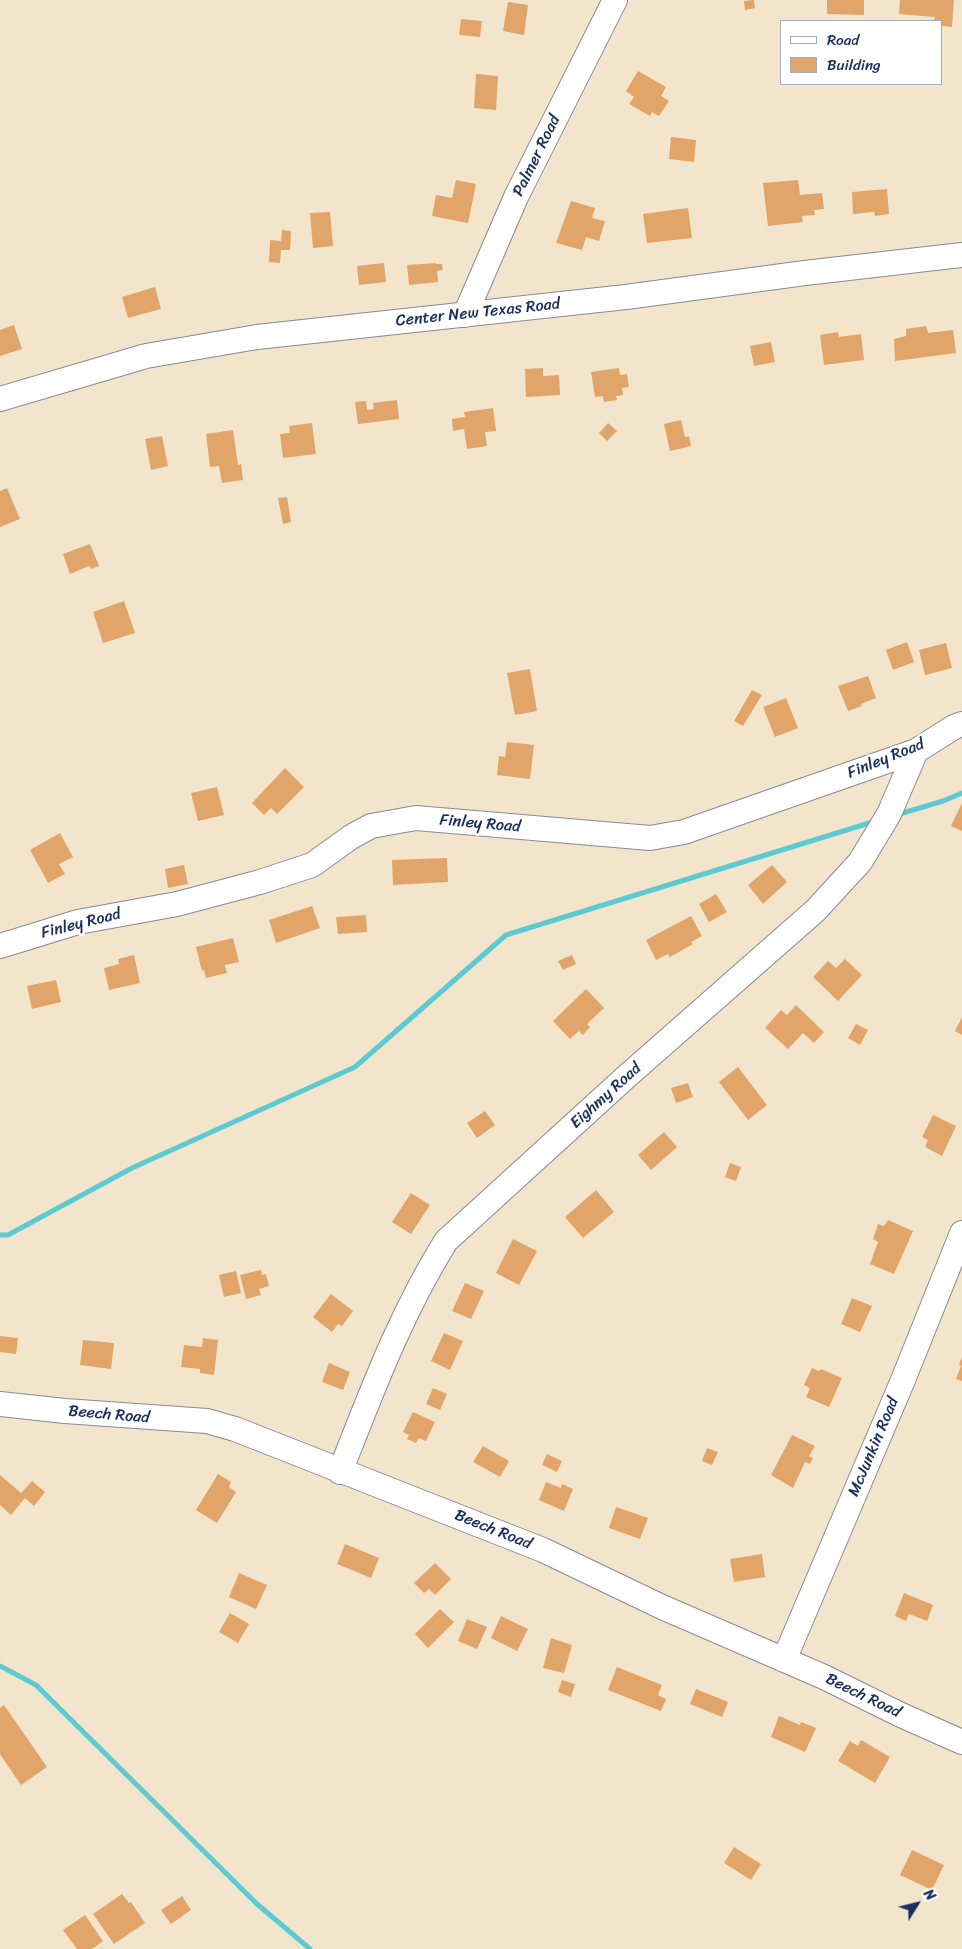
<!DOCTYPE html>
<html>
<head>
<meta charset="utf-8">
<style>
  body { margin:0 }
  #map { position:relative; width:962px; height:1949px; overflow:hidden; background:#f3e5cc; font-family:Sriracha,sans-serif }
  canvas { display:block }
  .legend { position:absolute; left:780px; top:20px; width:162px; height:65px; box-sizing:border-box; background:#fff; border:1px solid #a4acbf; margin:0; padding:6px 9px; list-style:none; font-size:15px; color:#1b2f5e }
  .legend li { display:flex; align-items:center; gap:10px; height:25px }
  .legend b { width:25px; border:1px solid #a4acbf }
  .north { position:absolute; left:892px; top:1879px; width:50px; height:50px; -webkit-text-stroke:4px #fff; paint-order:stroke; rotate:54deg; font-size:14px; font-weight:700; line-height:20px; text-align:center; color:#1b2f5e }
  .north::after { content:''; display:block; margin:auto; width:18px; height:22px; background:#1b2f5e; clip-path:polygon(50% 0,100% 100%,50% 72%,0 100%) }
</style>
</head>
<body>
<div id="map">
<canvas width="962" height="1949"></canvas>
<ul class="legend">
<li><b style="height:6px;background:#fff"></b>Road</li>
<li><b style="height:14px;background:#e1a569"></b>Building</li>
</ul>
<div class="north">N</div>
</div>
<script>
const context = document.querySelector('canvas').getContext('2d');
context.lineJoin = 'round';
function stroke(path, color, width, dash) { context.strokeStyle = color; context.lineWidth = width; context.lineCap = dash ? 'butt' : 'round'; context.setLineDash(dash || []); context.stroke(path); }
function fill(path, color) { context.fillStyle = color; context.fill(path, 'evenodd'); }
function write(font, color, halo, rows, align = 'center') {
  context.font = font + ' Sriracha,sans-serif'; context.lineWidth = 5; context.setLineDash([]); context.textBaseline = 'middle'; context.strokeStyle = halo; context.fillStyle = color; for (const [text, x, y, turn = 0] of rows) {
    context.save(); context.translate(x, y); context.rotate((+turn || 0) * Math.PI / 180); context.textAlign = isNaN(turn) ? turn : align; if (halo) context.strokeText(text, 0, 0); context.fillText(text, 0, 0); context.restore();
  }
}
stroke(new Path2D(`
  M896 815 943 801 962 793
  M0 1235H8L132 1168 355 1067 506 935 876 821
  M0 1666 36 1685 257 1904 310 1949`), '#5dcad3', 5);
fill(new Path2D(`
  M754 0 755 8 745 10 744 1Z
  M827 0H864V15L827 14Z
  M900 0H954L952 27 941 26V21H934L935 17 899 14Z
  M508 2 528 5 524 35 503 31Z
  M461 19 482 21 480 37 459 35Z
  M638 71 666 87 661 96 669 101 659 116 652 112 650 116 629 104 634 97 626 91Z
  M476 74 498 76 496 110 474 108Z
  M671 137 696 140 694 162 669 159Z
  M456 180 476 184 468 223 432 216 436 195 452 198Z
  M798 180 800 195 822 193 824 209 814 210 815 215 802 216 803 222 768 226 763 183Z
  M887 189 889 214 875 216 874 212 853 214 852 192Z
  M571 201 595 208 592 218 605 221 599 241 586 237 582 250 556 243Z
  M688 208 692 238 647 243 643 214Z
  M330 212 333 246 313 248 310 213Z
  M282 230 291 231 290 250H281L280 263 269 262 270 240 281 241Z
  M384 263 386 282 359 285 357 266Z
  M436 263V264H442L443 270 437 271 438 282 409 285 407 265Z
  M155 287 161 309 128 318 122 297Z
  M14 325 22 349 0 356V330Z
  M926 326 928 333 953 330 956 353 895 361 894 339 906 336V329Z
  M838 332 839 337 861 334 864 360 824 365 820 335Z
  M771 342 775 362 754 366 750 346Z
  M543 368V376L559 375 560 395 526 397 525 369Z
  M619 368 620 375 627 374 629 387 622 388 623 395 616 396 617 400 604 402 603 396 595 397 591 372Z
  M397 400 399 419 358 424 355 402 366 401 367 410 374 409 373 403Z
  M493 408 496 431 485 432 487 446 467 449 464 429 453 431 452 419 465 417 464 412Z
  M681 420 685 437 689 436 691 446 670 451 664 424Z
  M312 423 316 454 283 458 280 434 290 433 289 426Z
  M608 423 617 431 607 441 599 433Z
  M233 430 238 465 241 464 243 480 222 483 219 466 210 467 206 434Z
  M162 436 168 466 151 470 145 439Z
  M7 488 20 519 0 527V491Z
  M287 497 291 522 283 524 278 498Z
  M90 544 99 566 91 569 89 566 70 574 63 554Z
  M124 601 135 633 103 643 93 612Z
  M907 642 914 662 893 670 886 650Z
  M946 643 952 668 925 675 919 650Z
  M530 669 537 711 515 715 507 673Z
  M868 676 876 698 861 704 862 706 848 711 838 686Z
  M752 690 762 695 743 726 734 721Z
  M786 698 798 728 775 737 763 707Z
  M507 742 534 745 530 779 497 775 499 756 505 757Z
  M285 768 304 787 277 814 271 808 264 815 252 803Z
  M217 787 224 815 198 821 191 793Z
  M962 803V831L951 826Z
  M60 833 73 857 59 864 65 874 48 883 30 850Z
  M447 858 448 882 393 885 392 860Z
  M184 865 188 884 168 888 165 869Z
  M772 865 787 882 763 904 748 885Z
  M716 894 727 912 709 922 699 904Z
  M312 906 320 928 276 943 269 920Z
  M366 915 367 932 338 934 336 917Z
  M691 916 702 936 691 942 693 944 670 957 668 954 656 960 646 940Z
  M233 938 239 962 225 965 227 973 206 978 204 970 202 971 196 947Z
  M134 955 140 983 109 990 104 968 119 964 118 959Z
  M572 955 576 964 563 970 558 961Z
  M845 959 862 975 838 1001 813 977 828 961 836 968Z
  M56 980 61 1002 32 1009 27 986Z
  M586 989 604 1008 587 1024 590 1027 583 1035 579 1031 570 1039 553 1021Z
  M796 1005 824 1032 814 1043 803 1033 788 1049 765 1028 781 1010 787 1015Z
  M962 1017V1035L955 1031Z
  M856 1024 868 1030 860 1045 848 1038Z
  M738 1067 767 1105 748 1120 719 1082Z
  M688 1083 693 1097 676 1103 671 1088Z
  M485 1111 495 1125 477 1138 467 1123Z
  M933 1115 956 1126 942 1156 925 1147 928 1140 922 1137Z
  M664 1132 677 1147 651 1170 638 1155Z
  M730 1163 741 1167 736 1181 725 1177Z
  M596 1190 614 1212 583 1238 565 1217Z
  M411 1193 430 1205 411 1234 392 1222Z
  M888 1220 913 1231 894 1274 870 1264 878 1242 873 1239 878 1224 884 1226Z
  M513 1239 537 1251 519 1285 496 1273Z
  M261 1270 262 1275 266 1274 269 1286 259 1289 261 1295 246 1299 240 1275Z
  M236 1271 241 1293 224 1297 219 1275Z
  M465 1283 484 1291 471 1319 452 1311Z
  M331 1294 353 1311 342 1326 338 1324 332 1332 313 1317Z
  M852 1298 872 1306 860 1332 841 1324Z
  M444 1333 463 1341 450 1370 431 1361Z
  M0 1336 18 1338 16 1354 0 1352Z
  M203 1338 218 1340 214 1375 200 1373V1369L181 1367 184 1345 202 1347Z
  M83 1340 114 1343 111 1369 80 1365Z
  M962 1357V1381L956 1379 961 1366 959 1364Z
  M329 1363 350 1372 343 1390 322 1382Z
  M812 1368 819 1371 821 1369 842 1378 829 1407 806 1397 810 1388 804 1385Z
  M433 1388 447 1394 440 1410 426 1404Z
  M413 1412 435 1422 426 1441 419 1438 416 1443 407 1439 409 1435 403 1432Z
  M792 1435 815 1446 809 1456 813 1458 810 1464 805 1462 793 1488 771 1475Z
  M483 1446 509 1461 500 1477 473 1462Z
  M707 1448 718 1452 712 1465 702 1461Z
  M547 1454 562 1461 557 1472 542 1465Z
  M218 1474 231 1482 229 1487 236 1492 217 1523 196 1510Z
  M0 1475 21 1493 32 1481 45 1492 34 1506 25 1498 11 1515 0 1505Z
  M546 1482 561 1488 562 1484 573 1489 564 1511 539 1500Z
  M616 1507 648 1518 640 1539 609 1528Z
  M345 1544 379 1558 371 1578 337 1564Z
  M762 1554 765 1577 734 1582 730 1559Z
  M435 1563 451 1579 435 1595 429 1589 424 1593 414 1583Z
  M239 1573 267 1585 256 1609 229 1597Z
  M904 1593 933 1605 927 1621 909 1614 906 1621 895 1616Z
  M440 1609 454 1622 428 1648 415 1634Z
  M230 1613 249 1624 238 1643 219 1632Z
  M501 1616 528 1629 517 1651 491 1638Z
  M467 1619 487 1627 477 1649 458 1641Z
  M551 1638 572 1645 564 1673 543 1668Z
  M617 1667 662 1685 658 1695 666 1699 661 1711 608 1690Z
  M562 1680 575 1684 571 1697 558 1692Z
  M696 1689 728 1702 722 1717 690 1704Z
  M4 1705 47 1767 21 1785 0 1754V1708Z
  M779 1716 800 1725 801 1722 816 1728 805 1752 771 1737Z
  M861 1740 890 1757 875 1783 838 1761 850 1741 858 1746Z
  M734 1847 761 1864 751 1880 724 1863Z
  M912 1850 944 1865 932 1890 900 1875Z
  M122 1894 129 1903 131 1902 145 1923 114 1944 93 1914Z
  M182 1896 191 1910 171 1924 161 1910Z
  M85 1915 103 1941 92 1949H77L63 1930Z`), '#e1a569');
const minor = new Path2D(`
  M465 315 516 197 615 0
  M0 399 146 356 257 337 626 297 805 273 962 255
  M0 946 78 922 177 904 260 882 312 865 351 837 371 826 416 818 650 838 684 832 916 751 954 727 962 724
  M0 1404 65 1411 207 1421 235 1429 543 1550 662 1607 824 1677 901 1715 962 1742
  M340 1472C372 1391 400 1315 446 1241L626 1077 816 910 860 862 889 814 916 751
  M784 1660 903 1380 962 1233`);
stroke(minor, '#878a95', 26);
stroke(minor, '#fff', 24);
write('16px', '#1b2f5e', '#fff', [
  ["Palmer Road",537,156,-64],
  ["Center New Texas Road",478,313,-6],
  ["Finley Road",886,759,-22],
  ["Finley Road",480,824,5],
  ["Finley Road",81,924,-14],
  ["Eighmy Road",606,1096,-42],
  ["Beech Road",109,1415,5],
  ["McJunkin Road",874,1447,-67],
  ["Beech Road",493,1530,22],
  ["Beech Road",863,1696,26]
]);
</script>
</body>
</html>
